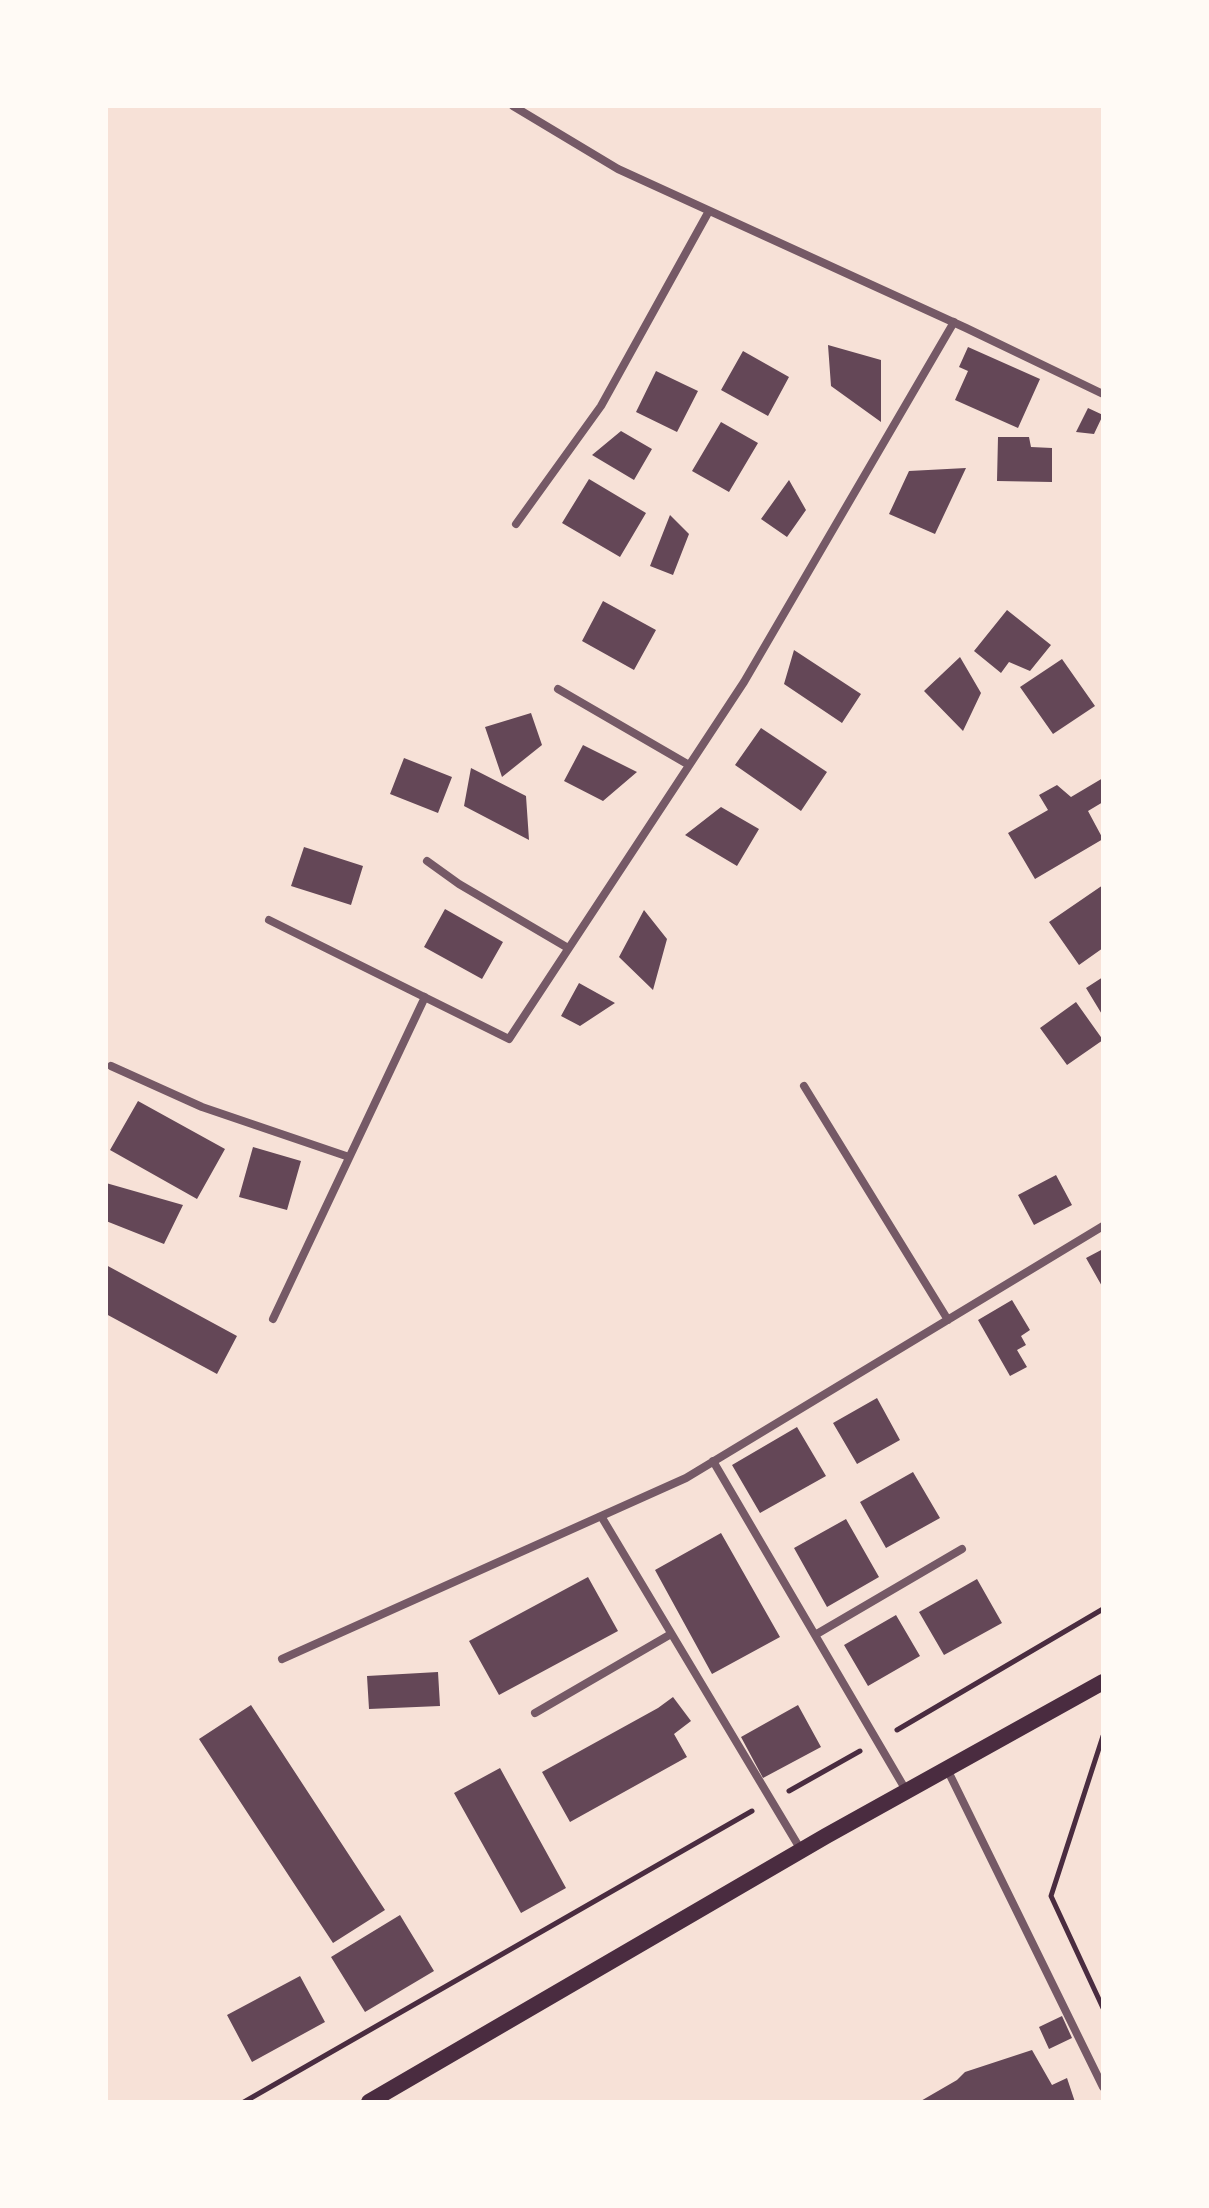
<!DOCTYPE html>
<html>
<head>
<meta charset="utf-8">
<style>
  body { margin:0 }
  #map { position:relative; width:1209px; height:2208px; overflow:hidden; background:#f7e1d7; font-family:Barlow,sans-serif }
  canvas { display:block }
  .frame { position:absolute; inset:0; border:108px solid #fffaf5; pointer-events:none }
</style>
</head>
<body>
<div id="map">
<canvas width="1209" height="2208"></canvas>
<div class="frame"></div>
</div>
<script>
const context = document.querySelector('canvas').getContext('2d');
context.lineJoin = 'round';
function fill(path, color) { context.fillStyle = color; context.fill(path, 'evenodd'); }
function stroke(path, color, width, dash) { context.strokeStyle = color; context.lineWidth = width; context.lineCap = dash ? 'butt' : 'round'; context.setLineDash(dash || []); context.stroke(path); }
fill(new Path2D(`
  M828 345 881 360V422L831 386Z
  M968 347 1040 379 1018 428 955 400 968 371 959 367Z
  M743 351 789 377 768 416 721 390Z
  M656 371 698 391 677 432 636 412Z
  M1088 408 1103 415 1094 434 1076 432Z
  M721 422 758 443 729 492 692 471Z
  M621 431 652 449 634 480 592 455Z
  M998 437H1029L1031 447 1052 448V482L997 481Z
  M966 468 935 534 889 514 909 471Z
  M589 479 646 513 620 557 562 523Z
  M789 480 806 510 787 537 761 519Z
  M670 515 689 534 673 575 650 566Z
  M603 601 656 630 634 670 582 641Z
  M1007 610 1051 645 1030 671 1009 662 1001 673 974 651Z
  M794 650 861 694 842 723 784 684Z
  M960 657 981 693 963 731 924 691Z
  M1062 659 1095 706 1053 734 1020 687Z
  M531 713 542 745 502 777 485 727Z
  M761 728 827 772 801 811 735 765Z
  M583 745 637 772 603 801 564 781Z
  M404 758 452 777 438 813 390 794Z
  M471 768 526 796 529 840 464 806Z
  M1103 778V802L1088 811 1103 839 1035 879 1008 833 1048 810 1039 795 1057 785 1071 797Z
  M721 807 759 829 737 866 685 835Z
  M304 847 363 866 351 905 291 886Z
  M1103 885V948L1079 965 1049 922Z
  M445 909 503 942 482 979 424 947Z
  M644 910 667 939 653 990 619 957Z
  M1103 977V1016L1086 988Z
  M579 983 615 1003 580 1026 561 1016Z
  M1076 1002 1103 1040 1067 1065 1040 1028Z
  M138 1101 225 1149 197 1199 110 1150Z
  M253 1147 301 1161 287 1210 239 1197Z
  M1056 1175 1072 1205 1034 1225 1018 1195Z
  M106 1183 183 1205 164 1244 106 1221Z
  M1103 1249V1288L1086 1258Z
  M106 1265 237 1336 217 1374 106 1314Z
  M1012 1300 1030 1330 1021 1336 1026 1345 1017 1350 1027 1367 1010 1376 978 1320Z
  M877 1398 900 1440 857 1464 833 1423Z
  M797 1427 826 1476 760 1513 732 1465Z
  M913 1472 940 1518 886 1548 860 1502Z
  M846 1519 879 1577 827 1607 794 1548Z
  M721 1533 780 1637 712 1674 655 1570Z
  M588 1577 618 1631 499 1695 469 1641Z
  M977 1579 1002 1623 944 1655 919 1612Z
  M896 1615 920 1656 868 1686 844 1645Z
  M438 1672 440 1706 369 1709 367 1676Z
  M673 1697 691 1721 674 1734 687 1757 570 1822 542 1772 658 1708Z
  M251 1705 385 1910 333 1943 199 1739Z
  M798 1705 821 1747 763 1778 741 1737Z
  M500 1768 566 1888 521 1913 454 1793Z
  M400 1915 434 1971 365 2012 331 1957Z
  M300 1976 325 2022 252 2062 227 2015Z
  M1062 2016 1072 2038 1049 2049 1039 2027Z
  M1032 2050 1052 2085 1067 2078 1075 2102H919L957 2080 965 2072Z`), '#644757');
stroke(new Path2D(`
  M897 1730 1103 1609
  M1103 1736 1051 1896 1103 2008
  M789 1791 860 1751
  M244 2102 752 1811`), '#4a2c40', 5);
stroke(new Path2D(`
  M513 106 618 169 966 328 1103 394
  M516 524 601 406 709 211
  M558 689 689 765
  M427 861 459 884 568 948
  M269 920 509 1039 744 682 954 322
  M111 1066 202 1107 349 1157
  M804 1086 948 1320
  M273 1319 425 997
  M713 1461 907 1792
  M601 1516 801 1850
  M815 1635 962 1549
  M282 1659 686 1478 1103 1226
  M535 1713 671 1634
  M947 1769 1103 2087`), '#755966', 8);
stroke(new Path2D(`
  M369 2102 826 1836 1103 1682`), '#4a2c40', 16);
</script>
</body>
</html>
